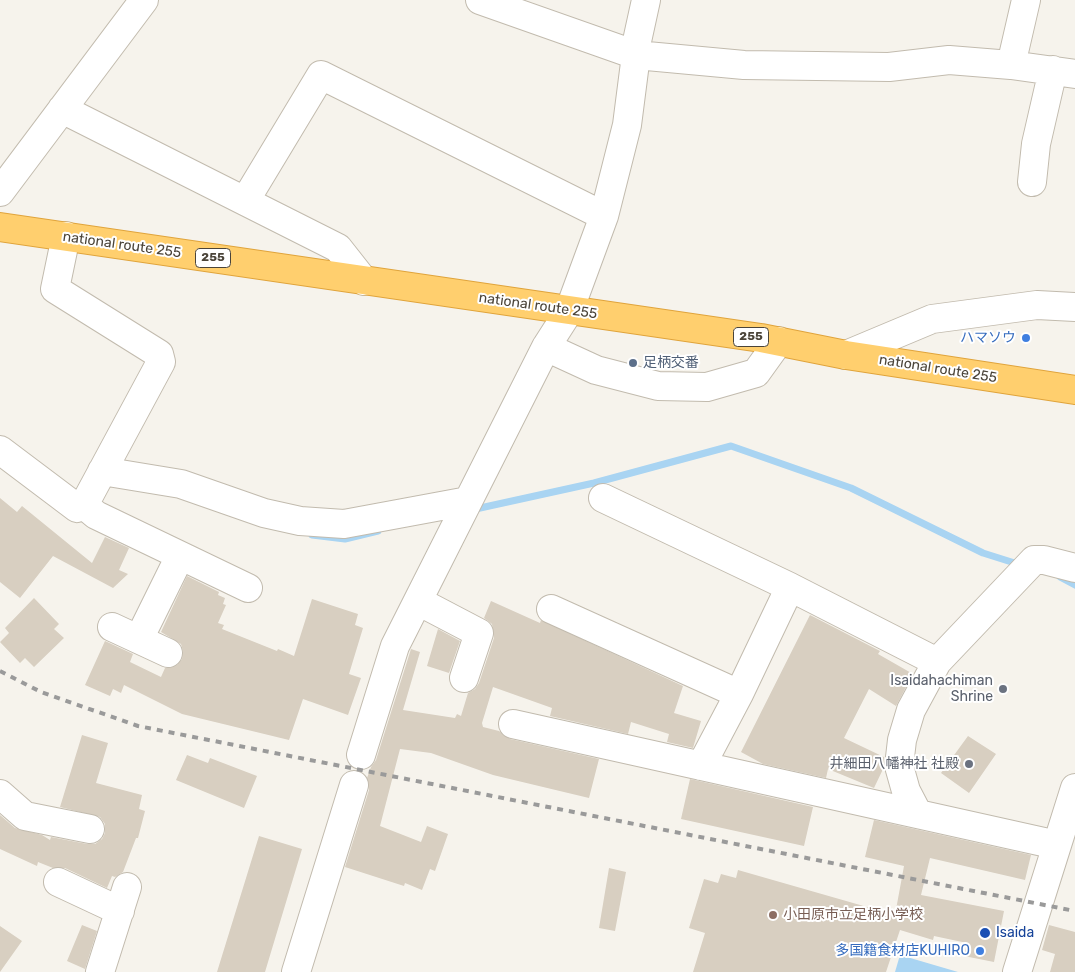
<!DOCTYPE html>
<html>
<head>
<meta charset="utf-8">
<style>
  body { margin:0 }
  canvas { display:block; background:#f6f3ec }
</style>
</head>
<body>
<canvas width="1075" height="972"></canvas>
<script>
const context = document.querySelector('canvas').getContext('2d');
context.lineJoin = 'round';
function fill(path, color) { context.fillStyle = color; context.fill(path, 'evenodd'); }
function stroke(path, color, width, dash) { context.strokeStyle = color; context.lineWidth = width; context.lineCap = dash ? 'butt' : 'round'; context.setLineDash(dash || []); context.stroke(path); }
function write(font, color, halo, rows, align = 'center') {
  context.font = font + ' Rubik,"Noto Sans JP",sans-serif'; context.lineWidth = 4; context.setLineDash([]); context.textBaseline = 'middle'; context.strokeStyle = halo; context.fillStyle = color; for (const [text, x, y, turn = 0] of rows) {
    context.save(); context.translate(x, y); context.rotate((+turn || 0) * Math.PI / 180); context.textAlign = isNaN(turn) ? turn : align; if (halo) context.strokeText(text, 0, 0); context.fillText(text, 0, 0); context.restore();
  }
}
fill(new Path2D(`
  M900 955 958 972H895Z`), '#a9d4f2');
stroke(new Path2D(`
  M471 510 594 483 731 446 851 488 983 553 1021 565
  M312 535 345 539 378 531
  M1060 577 1075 585`), '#a9d4f2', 7);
fill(new Path2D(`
  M0 498 17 512 22 506 92 563 105 537 129 548 119 570 128 574 113 588 53 556 20 598 0 582Z
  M187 576 219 592 218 595 225 598 223 604 226 605 218 623 224 625 222 629 277 651 278 649 294 656 312 599 358 614 355 625 363 628 349 674 361 678 348 715 303 699 289 740 182 714 124 685 121 693 113 689 110 696 85 685 105 641 133 654 130 662 161 677 165 668 177 665 182 659 183 651 181 644 161 632Z
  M34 598 59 624 54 629 64 638 34 667 25 658 20 663 0 642 9 633 5 628Z
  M491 601 540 623 541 620 683 686 674 713 701 721 693 748 667 742 669 734 631 722 628 734 550 716 552 708 493 687 482 723 483 727 499 731 510 739 599 759 589 798 493 775 431 753 400 749 380 826 421 842 427 826 448 834 435 871 430 869 422 890 405 883 404 886 345 867 369 790 367 778 371 767 376 760 411 649 420 652 403 710 455 718 457 714 461 716 468 693 475 689 479 683 494 638 492 624 484 618Z
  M810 615 880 651 878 654 913 674 896 706 869 689 844 738 884 757V767L874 788 828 769 826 778 763 764 741 752Z
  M438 629 460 641 449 673 427 666Z
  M82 735 108 743 96 783 142 795 139 809 145 811 138 838H136L123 872 115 877 112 876 107 888 65 868H53L38 862 37 866 0 849V815L15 828 42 835 50 840 51 837 87 844H95L102 839 105 833V824L100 817 60 807Z
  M968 736 996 754 969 793 941 773Z
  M187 755 208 763 210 758 257 776 244 808 176 780Z
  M690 779 813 807 804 846 681 819Z
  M874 820 1031 855 1025 880 930 858 921 895 1004 911 994 962 964 956 967 943 934 936 933 940 900 930 886 972H693L705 933 689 928 704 879 718 883 721 874 736 878 738 870 895 915 904 866 865 857Z
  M259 836 302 849 265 972H217Z
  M609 868 626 872 615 931 599 928Z
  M82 925 97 931 85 969 67 961Z
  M1049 925 1075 932V972H1050L1055 954 1042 950Z
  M0 926 22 941 0 972Z`), '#d8cfc1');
const minor = new Path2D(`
  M480 0 636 55 744 65 889 67 949 60 1011 65 1075 74
  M634 55 646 0
  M1011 65 1026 0
  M62 109 338 248 364 281
  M1032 182 1036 144 1053 70
  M0 192 144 0
  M245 201 321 75 604 216
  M546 347 596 370 658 386 707 387 756 373 779 341
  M846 355 932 319 1037 305 1075 307
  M0 450 77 508 84 505 161 362 159 354 55 289 66 236
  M102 471 181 484 264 513 300 521 344 524 468 501
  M603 498 790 587 937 662
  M84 505 96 515 248 588
  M418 601 479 633 464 678
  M551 609 739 694
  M112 627 168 653
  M139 639 180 556
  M513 724 1057 845
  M361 755 395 646 546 347 569 311 604 216 627 125 636 55
  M701 766 739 694 790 587
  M0 794 25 816 90 829
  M918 814 906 791 899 766 902 740 911 710 937 662 1034 560H1044L1075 568
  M58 882 120 911
  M100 972 127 887
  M296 972 354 785
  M1017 972 1075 788`);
const highway = new Path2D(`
  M0 227 761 338 846 355 1075 390`);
stroke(minor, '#c2bbae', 30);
stroke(highway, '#e0a43c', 30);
stroke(minor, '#fff', 28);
stroke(highway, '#ffcf6e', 28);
stroke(new Path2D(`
  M0 671 41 692 138 726 1075 911`), '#9a9a9a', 4, [6, 6]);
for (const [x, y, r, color] of [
  [1026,338,5,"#3f7fe0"],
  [633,363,5,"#5c6f8a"],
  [1003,689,5,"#6b7280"],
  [969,764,5,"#6b7280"],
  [773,915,5,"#8d6e63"],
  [985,933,6,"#1a4fb4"],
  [980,951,5,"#3f7fe0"]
]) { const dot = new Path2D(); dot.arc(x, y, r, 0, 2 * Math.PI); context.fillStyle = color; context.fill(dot); stroke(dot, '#fff', 2); }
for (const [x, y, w] of [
  [213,258,35],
  [751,337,35]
]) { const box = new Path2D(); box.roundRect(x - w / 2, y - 9.5, w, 19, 4); context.fillStyle = '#fff'; context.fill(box); stroke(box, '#4b4439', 1); }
write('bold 12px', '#4b4439', null, [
  ["255",213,258],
  ["255",751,337]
]);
write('14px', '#4b4439', '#fff', [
  ["national route 255",122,245,8],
  ["national route 255",538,306,8],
  ["national route 255",938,369,9]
]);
write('14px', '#366cbe', '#fff', [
  ["ハマソウ",1016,338],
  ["多国籍食材店KUHIRO",970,951]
], 'right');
write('14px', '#4e5e75', '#fff', [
  ["足柄交番",643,363]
], 'left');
write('14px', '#5b616d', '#fff', [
  ["Isaidahachiman",993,681],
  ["Shrine",993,697],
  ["井細田八幡神社 社殿",959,764]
], 'right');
write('14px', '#785e54', '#fff', [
  ["小田原市立足柄小学校",783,915]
], 'left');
write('14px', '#164399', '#fff', [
  ["Isaida",996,933]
], 'left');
</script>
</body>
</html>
